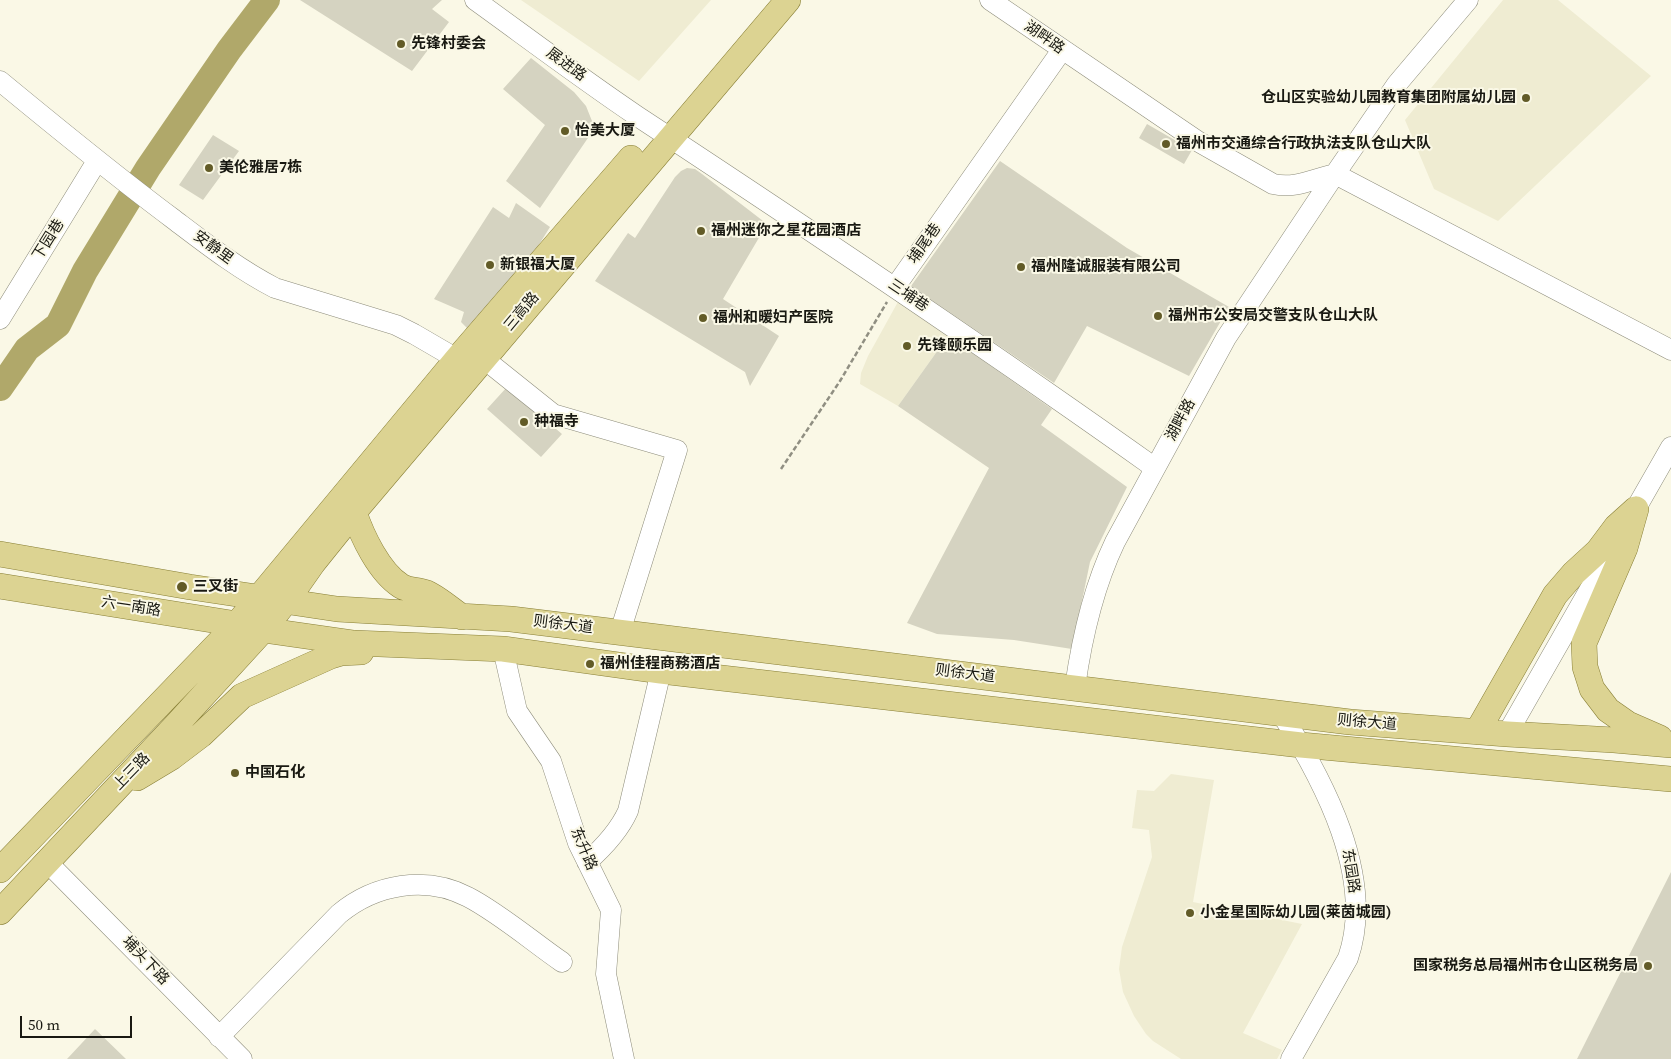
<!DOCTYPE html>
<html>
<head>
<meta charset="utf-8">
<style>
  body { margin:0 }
  #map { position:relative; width:1671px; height:1059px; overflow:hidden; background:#faf8e6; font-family:"Source Serif 4",serif }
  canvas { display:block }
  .scale { position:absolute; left:20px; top:1016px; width:112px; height:22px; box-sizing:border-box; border:2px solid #191912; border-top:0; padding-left:6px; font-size:15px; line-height:18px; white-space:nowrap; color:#191912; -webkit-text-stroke:4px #faf8e6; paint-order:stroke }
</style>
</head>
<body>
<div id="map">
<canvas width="1671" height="1059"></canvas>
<div class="scale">50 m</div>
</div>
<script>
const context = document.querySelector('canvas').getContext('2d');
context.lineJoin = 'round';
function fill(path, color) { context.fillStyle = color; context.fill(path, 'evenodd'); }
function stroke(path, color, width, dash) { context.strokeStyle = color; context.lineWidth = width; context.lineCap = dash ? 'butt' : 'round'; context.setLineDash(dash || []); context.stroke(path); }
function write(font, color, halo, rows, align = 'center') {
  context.font = font + ' "Source Serif 4","Noto Sans SC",serif'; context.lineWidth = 4; context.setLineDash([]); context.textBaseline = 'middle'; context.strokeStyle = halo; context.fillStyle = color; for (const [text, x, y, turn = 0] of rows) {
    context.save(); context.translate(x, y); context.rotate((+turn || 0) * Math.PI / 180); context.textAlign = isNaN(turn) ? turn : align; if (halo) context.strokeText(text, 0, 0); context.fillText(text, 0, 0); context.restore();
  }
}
fill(new Path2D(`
  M521 0H711L639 81Z
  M1503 0H1558L1651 76 1498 221 1434 189 1405 120Z
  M899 300 948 336 898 406 860 384 861 373 868 356Z
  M1171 774 1214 780 1193 902 1302 924 1243 1033 1282 1050 1277 1059H1181L1153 1041 1146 1034 1134 1016 1123 992 1119 969 1122 947 1152 857 1149 830 1132 828 1137 790 1154 791Z`), '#efecd2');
stroke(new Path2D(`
  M0 388 27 349 58 325 85 271 148 168 229 50 267 0`), '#b0a86a', 26);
fill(new Path2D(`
  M300 0H442L432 9 449 22 412 71Z
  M531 58 574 92 586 106 592 121 590 135 540 208 506 181 545 125 503 89Z
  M1147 124 1192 150 1184 164 1139 138Z
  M213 135 239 151 203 200 179 185Z
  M1000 161 1127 248 1229 307 1189 376 1087 326 1054 383 911 286Z
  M687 168 695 169 702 174 767 224 723 299 779 336 750 386 745 372 595 281 628 233 635 238 675 177 681 171Z
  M516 203 550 227 535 251 468 329 461 322 464 312 434 299 493 207 509 218Z
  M948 336 1052 409 1041 425 1127 487 1090 562 1072 649 1014 640 937 634 907 623 989 468 898 406Z
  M507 387 562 434 541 457 487 409Z
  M1671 872V1059H1577Z
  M95 1029 126 1059H67Z`), '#d5d3c1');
const minor = new Path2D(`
  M475 0C529 39 582 79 637 116 812 231 985 347 1155 468
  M990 0 1199 142 1273 184C1296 189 1312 179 1335 174L1671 350
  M0 81C57 128 113 174 172 218 205 243 238 269 275 288L396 325 414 334 457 359
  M895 287 1062 50
  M0 319 97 161
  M483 358 553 414 677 450 620 632
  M503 649 517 711 551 761 578 843 611 910 606 974 624 1059
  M1075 687C1082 637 1093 588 1115 542L1226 338 1335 174 1397 84 1468 0
  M1281 713C1323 780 1376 877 1348 958L1291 1059
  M1507 734 1671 447
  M587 862C604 847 619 831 628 811L661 671
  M48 863 242 1059
  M219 1037 339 914C375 884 426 875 468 897 499 913 533 942 562 962`);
const major = new Path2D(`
  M1636 509 1625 548 1584 643 1585 667 1592 689 1608 710 1628 724 1660 738
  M354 512C362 536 379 572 401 586 409 591 418 589 427 593 437 597 452 610 462 617
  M0 554 190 587 337 609 511 619 1350 722 1507 734 1614 740 1671 745
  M0 586 237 624 263 630 354 643 503 649 661 671 1301 745 1671 779
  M1477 732 1555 595 1574 573 1598 551 1616 527 1636 509
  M137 778 172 757 201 735 242 696 331 656 341 653 361 652
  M0 870 237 624 457 359 631 158
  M0 912 178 723 263 630 287 600 313 563 354 512 788 0`);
stroke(minor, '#8d8c7b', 21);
stroke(major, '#887f36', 26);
stroke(new Path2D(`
  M781 469 840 381 887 302`), '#908f82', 2.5, [5, 2.5]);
stroke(minor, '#fff', 20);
stroke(major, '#dcd392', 25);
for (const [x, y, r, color] of [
  [401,44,5,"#625b27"],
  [1526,98,5,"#625b27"],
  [565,131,5,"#625b27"],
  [1166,144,5,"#625b27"],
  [209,168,5,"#625b27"],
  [701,231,5,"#625b27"],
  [490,265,5,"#625b27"],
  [1021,267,5,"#625b27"],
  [1158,316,5,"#625b27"],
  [703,318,5,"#625b27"],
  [907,346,5,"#625b27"],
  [524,422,5,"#625b27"],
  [182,587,6,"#625b27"],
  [590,664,5,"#625b27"],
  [235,773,5,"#625b27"],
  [1190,913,5,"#625b27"],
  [1648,966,5,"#625b27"]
]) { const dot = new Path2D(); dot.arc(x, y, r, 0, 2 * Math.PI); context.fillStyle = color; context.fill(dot); stroke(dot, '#faf8e6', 2); }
write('15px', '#191912', '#faf8e6', [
  ["湖畔路",1044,38,35],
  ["展进路",566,65,36],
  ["下园巷",49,240,-58],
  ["埔尾巷",925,244,-55],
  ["安静里",213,248,36],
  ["三埔巷",908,296,34],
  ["三高路",522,312,-50],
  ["湖畔路",1181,420,-62],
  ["六一南路",131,607,9],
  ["则徐大道",563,625,7],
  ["则徐大道",965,674,7],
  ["则徐大道",1367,723,5],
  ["上三路",132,772,-46],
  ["东升路",583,849,67],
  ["东园路",1350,871,81],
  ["埔头下路",145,961,46]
]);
write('bold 15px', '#191912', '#faf8e6', [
  ["先锋村委会",411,44],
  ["仓山区实验幼儿园教育集团附属幼儿园",1516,98,"right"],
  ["怡美大厦",575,131],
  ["福州市交通综合行政执法支队仓山大队",1176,144],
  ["美伦雅居7栋",219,168],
  ["福州迷你之星花园酒店",711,231],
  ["新银福大厦",500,265],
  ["福州隆诚服装有限公司",1031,267],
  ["福州市公安局交警支队仓山大队",1168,316],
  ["福州和暖妇产医院",713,318],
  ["先锋颐乐园",917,346],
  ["种福寺",534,422],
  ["三叉街",193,587],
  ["福州佳程商務酒店",600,664],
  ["中国石化",245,773],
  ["小金星国际幼儿园(莱茵城园)",1200,913],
  ["国家税务总局福州市仓山区税务局",1638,966,"right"]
], 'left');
</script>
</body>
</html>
